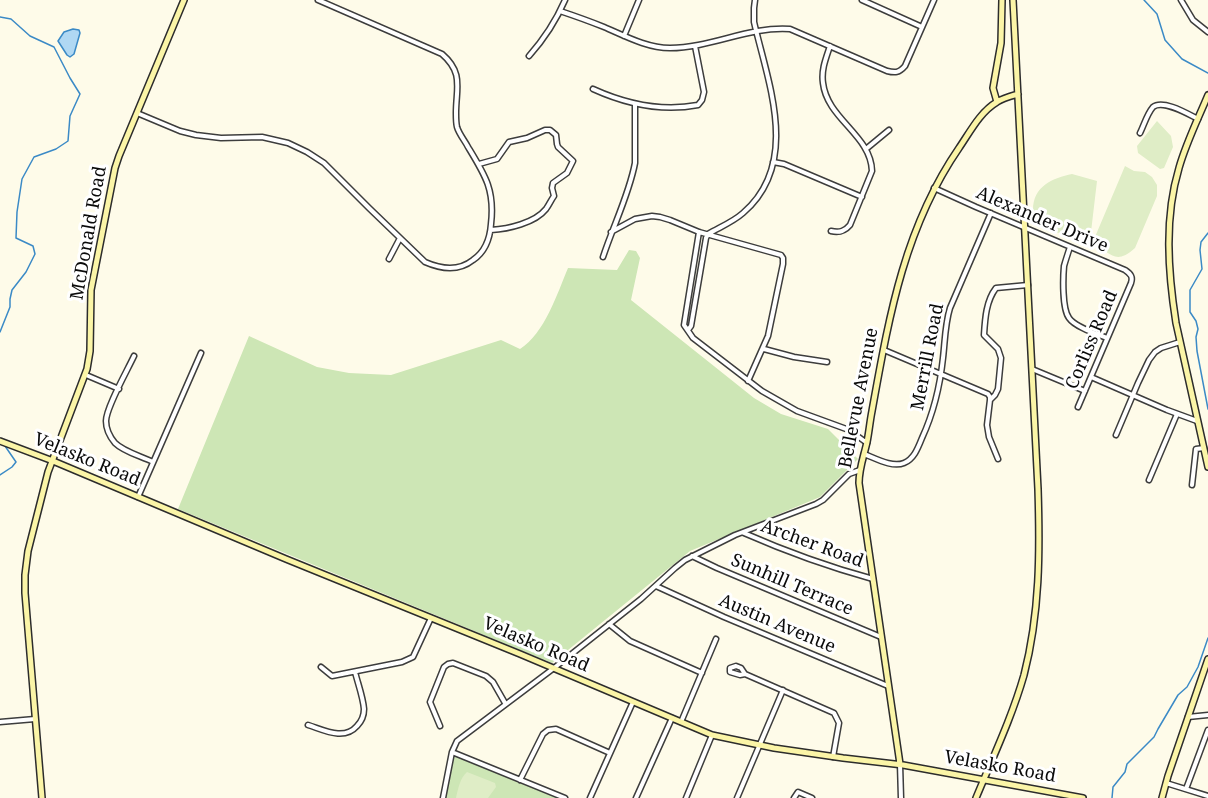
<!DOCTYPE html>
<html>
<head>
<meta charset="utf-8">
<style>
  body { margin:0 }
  canvas { display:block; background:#fefbe9 }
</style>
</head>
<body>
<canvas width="1208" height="798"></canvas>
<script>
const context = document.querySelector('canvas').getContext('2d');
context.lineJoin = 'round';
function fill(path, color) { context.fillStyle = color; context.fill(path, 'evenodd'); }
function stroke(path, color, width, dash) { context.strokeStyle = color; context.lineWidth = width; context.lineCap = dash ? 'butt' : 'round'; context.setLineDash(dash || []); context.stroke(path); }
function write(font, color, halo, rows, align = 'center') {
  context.font = font + ' "Noto Serif",serif'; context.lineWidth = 6; context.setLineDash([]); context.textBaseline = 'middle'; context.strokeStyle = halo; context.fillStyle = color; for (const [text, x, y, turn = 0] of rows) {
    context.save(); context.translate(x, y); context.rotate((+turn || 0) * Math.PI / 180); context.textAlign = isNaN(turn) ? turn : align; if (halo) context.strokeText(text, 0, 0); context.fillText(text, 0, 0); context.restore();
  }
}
fill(new Path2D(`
  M629 250 636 251 640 258 631 300 754 398 781 414 828 429 858 459 820 497 690 551 552 663 178 509 249 336 317 367 349 373 391 375 501 340 520 349C545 333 557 294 568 268L617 270Z
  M456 756 558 798H446L453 757Z`), '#cde6b5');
fill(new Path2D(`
  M1157 121 1171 136 1173 147 1164 168 1160 169 1138 153 1137 146Z
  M1125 166 1134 171 1145 172 1152 177 1157 185V196L1135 248C1114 267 1111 251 1092 244Z
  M1072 174 1097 181 1091 232 1085 235 1049 232 1036 224C1035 220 1033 215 1033 210 1033 186 1053 178 1072 174Z
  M467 772 495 783 496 787 488 798H456C458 789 460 778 467 772Z`), '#dfedc6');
const water = new Path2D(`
  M73 29 79 30 80 33 74 54 70 57 67 55 58 41 64 32Z`);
fill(water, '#b0d8f3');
stroke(water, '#3b8ac6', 1.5);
stroke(new Path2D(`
  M1144 0 1157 14 1165 40 1182 59 1208 73
  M0 17 11 19 30 36 54 47 70 78 80 94 70 116 68 141 56 149 34 157 22 179 17 212 16 238 33 246 35 254 26 272 12 290 10 299V307L0 332
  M1208 233 1201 242 1200 250 1202 269 1190 290V312L1196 321 1198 329 1196 337 1197 351 1208 409
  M0 475 12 467 16 462 5 446
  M1112 798 1113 787 1125 772 1127 764 1154 737 1158 729 1178 695 1187 687 1198 667 1208 638`), '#3b8ac6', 1.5);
const street = new Path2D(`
  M862 0 922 27
  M1181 0 1193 20 1208 32
  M560 11C575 16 589 21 604 27 625 36 647 48 670 48 711 48 749 26 790 29L887 71C895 73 899 73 905 66L934 0
  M624 36 639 0
  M830 46C826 58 821 70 823 83 827 119 871 135 872 171L850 225C845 231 840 233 831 231
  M529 56C544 39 556 21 565 0
  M593 89C626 104 661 112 698 105L702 100 704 92 695 46
  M137 113 180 131 196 135 221 138 262 137 288 143 307 152 324 163 369 208 425 262C441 269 458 272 473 260 485 252 490 238 491 224 495 190 485 175 468 147 465 141 459 134 457 127 456 123 456 118 456 113 456 88 464 73 442 54L318 0
  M1140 133C1144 125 1147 114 1153 107 1163 99 1188 114 1198 119
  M866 149 889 130
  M773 162 784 164 862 197
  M479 164 497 159 509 142 527 138 545 130H550L556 135 557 144 558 147 573 161 567 173 553 183 552 188 554 196C551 200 549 205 546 209 535 223 508 229 491 230
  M934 188 976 207 1125 270C1131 274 1133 277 1131 283L1078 407
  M611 232 635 219 652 216 660 217 670 220 699 232 781 255 783 258V264L768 336 748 381
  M699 232 684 325 693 338 762 391 797 411 849 430 867 443
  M1070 247C1068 253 1066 259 1064 266 1063 277 1062 309 1069 318 1075 327 1097 334 1107 338
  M603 257C613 226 629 195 635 163V104
  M389 259 400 238
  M688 330 691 326 706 238 708 234C720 227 733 222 743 213 801 163 768 83 754 22V8L755 0
  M764 349 794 357 827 362
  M884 350 988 394 990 397V400
  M134 356C127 371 106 408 106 421 106 429 110 437 115 443 124 452 141 456 153 462
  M1032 369 1085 391
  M86 375 119 389
  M1091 377 1167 410 1197 421
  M1116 435 1138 383 1149 360 1155 352 1161 348 1180 342
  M864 454C875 458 892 468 904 463 914 459 918 448 922 438 934 412 940 386 943 358 945 341 945 324 950 308L991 213
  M998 459 989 437 987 425 990 400 995 395 998 389 1001 358 998 349 984 335C985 319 986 301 996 288L1028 285
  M1149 480 1177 414
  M1192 485 1196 449 1204 448
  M138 497 201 353
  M744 533C785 551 829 567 873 579
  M692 556 717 568 881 637
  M656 586 724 617 888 686
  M609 624 630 641 702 673
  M736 666 741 668 745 674 740 675 730 672V668Z
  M321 667 332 676 402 662 413 657 431 618
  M745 674 834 713 839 723 833 757
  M1188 717 1208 715
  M0 722 35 719
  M681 722 716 639
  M308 725C324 730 344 741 357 726 361 722 364 715 364 709 363 697 358 684 355 672
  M440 726 430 702 444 667 448 664 453 663 486 676 493 682 505 703
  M452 752 565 798
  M900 764 901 798
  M520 780 543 734 548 730 556 729 610 753
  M1166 783 1208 796
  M1186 789 1208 730
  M443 798 452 752 457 741 554 668 641 599 675 568 685 560 735 535 816 504 823 500 849 474 860 470
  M590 798 633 702
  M636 798 672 718
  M686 798 712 735
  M737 798 783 690
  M794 798 798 792 812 798`);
const secondary = new Path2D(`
  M1208 95C1198 119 1186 143 1179 168 1164 218 1168 272 1176 323L1208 467
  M997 102 993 88 1001 43 1002 0
  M0 441 53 461 286 559 520 654 712 735 774 748 843 758 903 765 1083 798
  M900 764 859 483C859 468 864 456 867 442 869 432 870 421 872 411 889 317 904 228 959 148 970 132 980 112 997 102 1003 98 1011 96 1018 94
  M42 798 25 593V575L28 551 48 472 87 369 90 351 91 290 115 168 119 156 184 0
  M976 798C993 757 1012 717 1024 675 1040 613 1040 551 1038 489L1013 0
  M1162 798 1168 776 1208 659`);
stroke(street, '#3d3d3d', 7);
stroke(secondary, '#2c2c2c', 8);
stroke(street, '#fff', 4);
stroke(secondary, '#fbf5a7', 5);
write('18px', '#0a0a0a', '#fff', [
  ["Alexander Drive",1042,220,23],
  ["McDonald Road",89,233,-80],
  ["Corliss Road",1092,340,-67],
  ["Merrill Road",928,357,-79],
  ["Bellevue Avenue",859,398,-79],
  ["Velasko Road",87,460,22],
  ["Archer Road",812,544,20],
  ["Sunhill Terrace",792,585,23],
  ["Austin Avenue",777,624,23],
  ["Velasko Road",536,645,23],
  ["Velasko Road",1000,767,10]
]);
</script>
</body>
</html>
